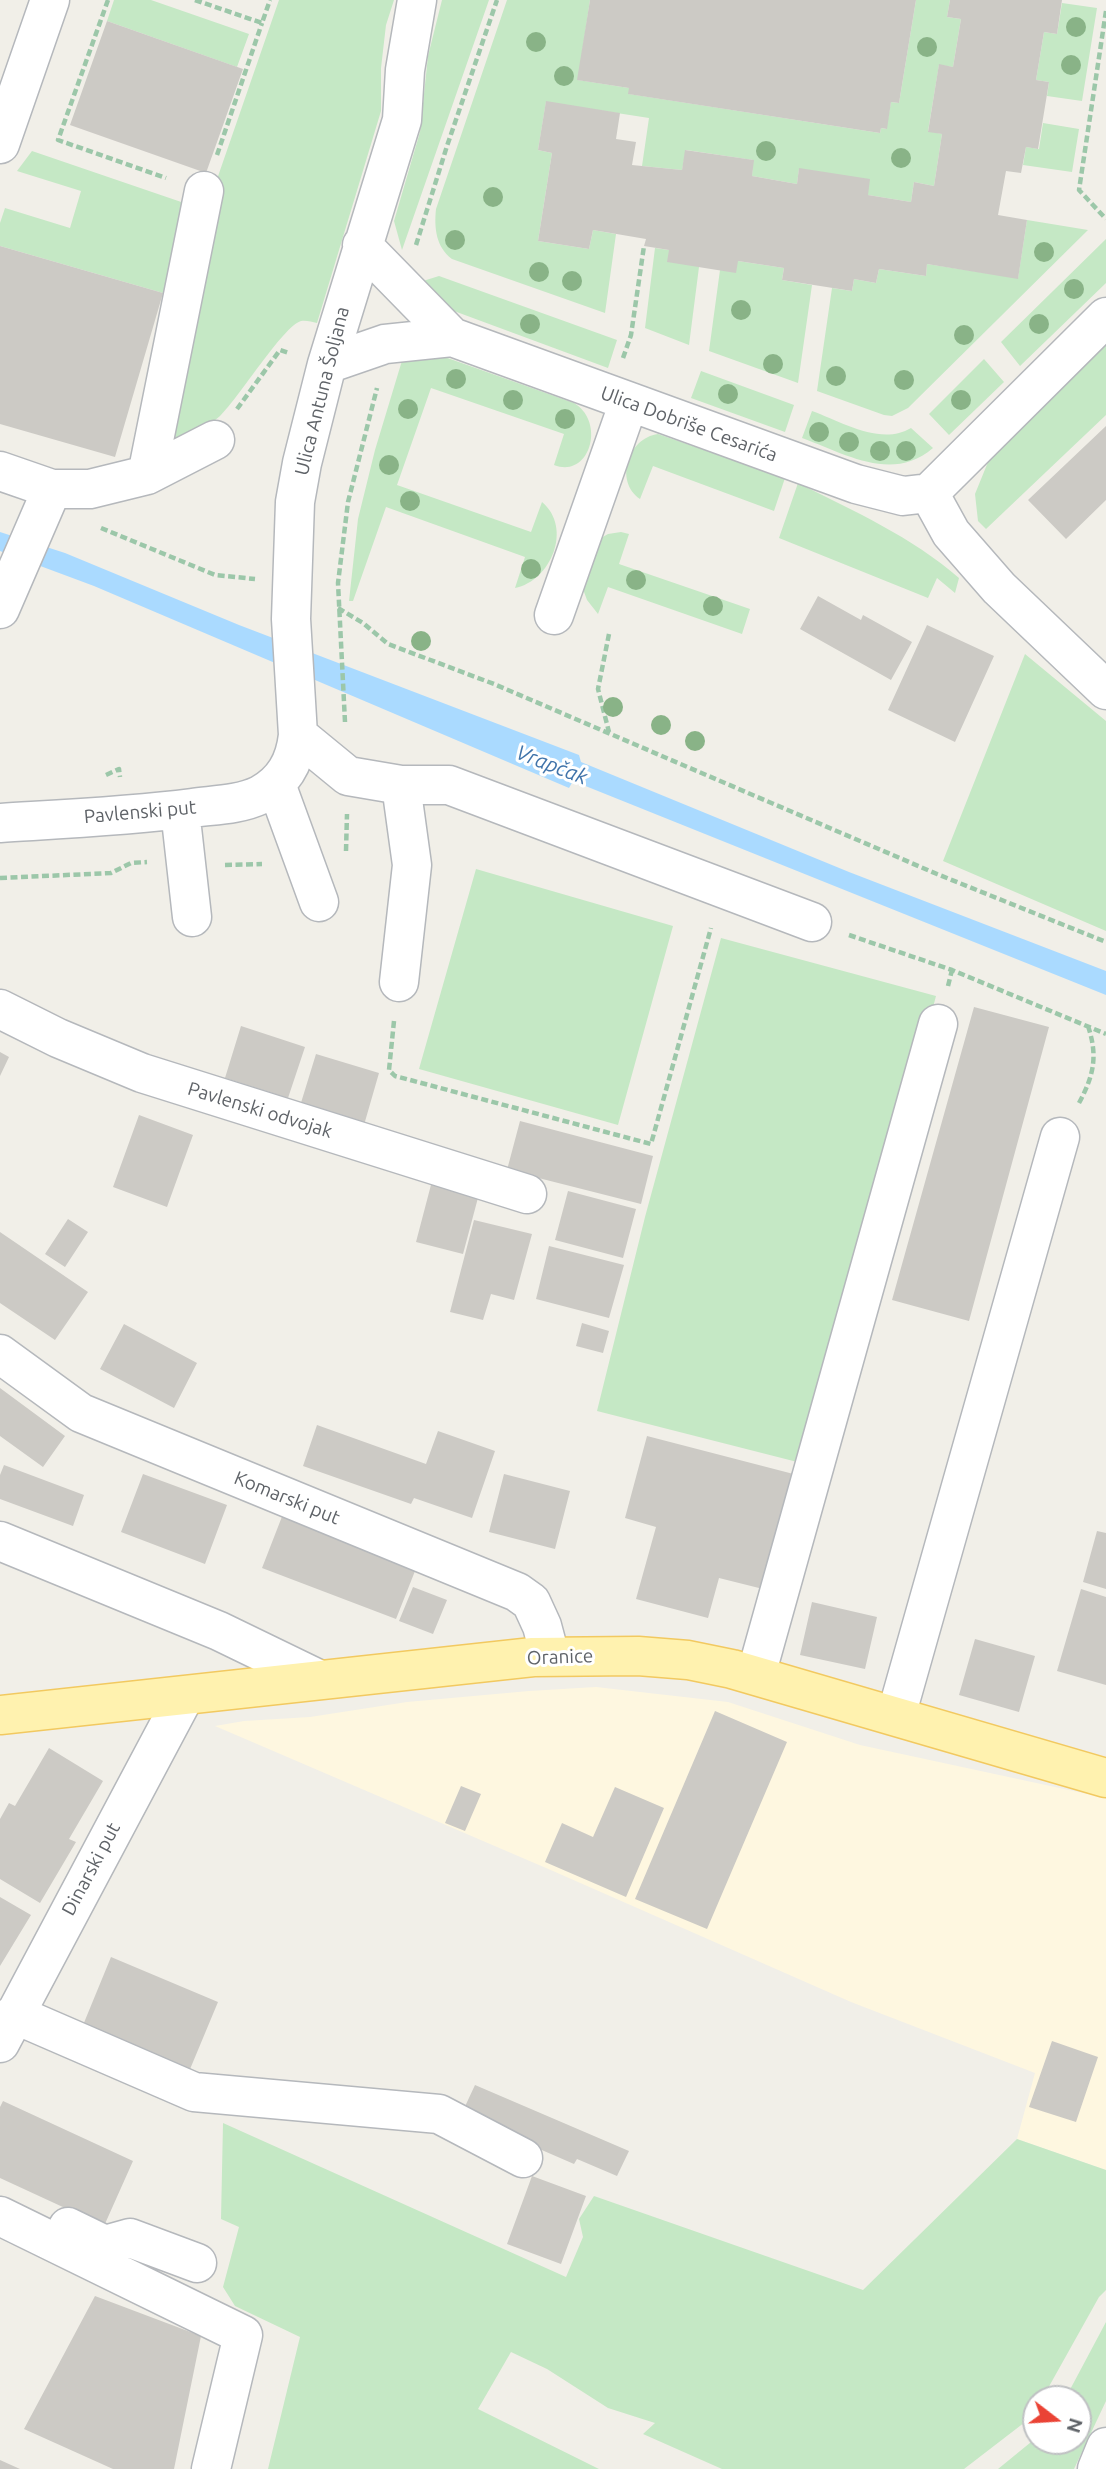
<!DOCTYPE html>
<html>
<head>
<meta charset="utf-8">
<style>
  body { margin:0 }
  #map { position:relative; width:1106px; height:2469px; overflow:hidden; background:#f1efe8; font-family:Ubuntu,sans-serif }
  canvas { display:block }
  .north { position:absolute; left:1022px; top:2385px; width:70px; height:70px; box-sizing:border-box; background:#fff; border:2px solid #bfc1c3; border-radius:50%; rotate:107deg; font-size:19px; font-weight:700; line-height:28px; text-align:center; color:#5f6368 }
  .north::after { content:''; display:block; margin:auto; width:24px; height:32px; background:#ea4335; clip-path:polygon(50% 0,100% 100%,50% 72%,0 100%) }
</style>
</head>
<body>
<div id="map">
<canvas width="1106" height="2469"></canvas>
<div class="north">N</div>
</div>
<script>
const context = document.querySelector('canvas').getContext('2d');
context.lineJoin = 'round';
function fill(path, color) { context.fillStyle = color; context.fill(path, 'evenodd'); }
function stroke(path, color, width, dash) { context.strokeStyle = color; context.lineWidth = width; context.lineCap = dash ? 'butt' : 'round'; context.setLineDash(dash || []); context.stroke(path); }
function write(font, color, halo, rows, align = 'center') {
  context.font = font + ' Ubuntu,sans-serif'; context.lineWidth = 6; context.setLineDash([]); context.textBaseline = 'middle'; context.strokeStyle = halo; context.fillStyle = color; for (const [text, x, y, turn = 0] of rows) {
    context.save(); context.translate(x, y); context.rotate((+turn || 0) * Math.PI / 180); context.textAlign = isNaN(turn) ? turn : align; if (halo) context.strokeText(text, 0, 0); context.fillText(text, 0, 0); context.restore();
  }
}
fill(new Path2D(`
  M596 1687 728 1702 860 1745 1106 1798V2170L1017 2139 1035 2073 851 2002 553 1871 215 1726 244 1721 310 1717 407 1702 529 1691Z`), '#fef7e0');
fill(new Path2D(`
  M114 0H151L249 34 237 67 107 21Z
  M279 0H394L386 25 381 68V111L317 323C312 322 306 320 301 321 283 326 239 398 220 416 205 429 187 439 170 448L219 216 206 211Z
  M442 0H489L402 250 394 221 420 132 428 56Z
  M507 0H590L578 80 629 88V94L880 133 881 128 886 129 891 102 899 103 916 0H950L947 17 961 19 953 67 939 65 928 131 942 134 934 186 914 182 911 202 868 195 799 169 797 184 752 176 753 160 686 150 682 170 642 166 649 118 546 102 538 150 552 153 538 241 589 249 593 230 616 234 605 313 452 259C436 247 434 228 436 209Z
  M1062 3 1097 8 1082 101 1047 96 1049 82 1036 80 1044 32 1057 34Z
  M1043 123 1079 129 1072 172 1023 165 1026 147 1039 149Z
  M32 151 190 205 163 293 0 246V223L5 208 70 228 81 191 17 171Z
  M1027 220 1088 230 908 408 892 416 884 415 817 391 832 288 852 291 854 279 876 283 879 269 926 276 927 264 1018 278Z
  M1106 239V283L1020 366 1001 342Z
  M655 248 669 250 699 267 689 345 645 328Z
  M738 261 784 268 782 280 812 285 798 383 709 351 720 270Z
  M439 276 617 340 608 368 454 311 438 303 423 281Z
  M1106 345V415L986 529 978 521 975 494 988 462Z
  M404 354 439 355 574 403C606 422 590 479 554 465L564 434 431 388 397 485 531 532 542 502C573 528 551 581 515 588L525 557 386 507 353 601H349L358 519 375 450Z
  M984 359 1004 382 949 435 929 414Z
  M701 371 794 405 785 432 691 398Z
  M812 411C842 422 881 446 911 428L933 448C892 483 846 454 802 438Z
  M658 434 785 478 774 511 653 466 640 499C614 481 628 438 658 434Z
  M798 483C854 511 912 537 959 578L955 593 937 578 928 598 779 538Z
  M621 532 629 534 619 564 750 609 742 634 608 587 598 614 587 600 583 589 601 538 608 534Z
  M1025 654 1106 721V931L943 861Z
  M476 869 673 926 618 1125 419 1069Z
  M721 938 936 996 813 1466 597 1411 645 1217Z
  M223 2123 566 2277 583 2237 579 2219 594 2196 863 2290 1017 2139 1106 2170V2290L1099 2297 1042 2399H1036V2409L1029 2419 964 2469H722L643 2434 655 2423 608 2408 547 2369 511 2352 478 2409 599 2469H268L300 2337 235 2306 223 2287 239 2227 221 2219Z
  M1106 2322V2401L1074 2469H998L1036 2438V2441H1078V2399H1065Z`), '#c5e8c5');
fill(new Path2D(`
  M0 532 65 553 239 625 579 755 581 762 849 872 1106 971V995L573 781 569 788 94 586 0 551Z`), '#aadaff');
fill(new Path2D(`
  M590 0H916L899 103 891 102 887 129 881 128 880 133 628 94 629 88 577 80Z
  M950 0H1062L1057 34 1044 32 1036 80 1049 82 1038 149 1026 147 1021 173 1006 171 998 215 1027 220 1018 279 927 264 926 276 879 269 876 283 854 279 852 291 782 280 784 268 738 261 736 273 667 262 669 250 644 246 646 239 593 230 589 249 538 241 552 153 538 150 546 101 620 113 616 139 636 142 632 165 682 170 685 150 754 160 752 176 797 184 799 168 870 179 868 195 911 202 914 182 934 186 942 134 928 132 939 64 953 67 961 19 947 17Z
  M107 21 243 69 206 173 70 125Z
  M0 246 163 293 115 457 0 424Z
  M1106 426V500L1066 539 1028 500Z
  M818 596 861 620 863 615 912 642 891 680 800 629Z
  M927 625 994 656 955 742 888 710Z
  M974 1007 1049 1027 969 1321 892 1300Z
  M241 1026 305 1047 288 1098 225 1078Z
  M0 1052 9 1057 0 1076Z
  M316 1054 379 1073 364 1125 300 1106Z
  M139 1115 193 1135 167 1207 113 1187Z
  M520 1121 653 1156 641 1204 507 1170Z
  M432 1181 479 1194 463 1254 416 1242Z
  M568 1191 636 1209 623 1258 555 1240Z
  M68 1219 88 1232 65 1267 45 1254Z
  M474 1220 532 1234 514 1300 491 1294 483 1320 450 1312Z
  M0 1232 88 1292 55 1340 0 1303Z
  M549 1246 624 1265 609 1318 536 1299Z
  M582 1323 609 1331 603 1353 576 1346Z
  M124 1324 197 1363 174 1408 100 1369Z
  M0 1388 65 1436 43 1467 0 1436Z
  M317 1425 426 1464 438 1431 495 1451 472 1518 414 1498 411 1504 303 1466Z
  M647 1436 805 1477 775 1592 719 1578 708 1618 636 1599 656 1527 625 1518Z
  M4 1465 84 1495 73 1526 0 1499V1475Z
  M143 1474 227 1505 205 1564 121 1532Z
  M504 1474 570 1491 555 1549 489 1532Z
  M283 1514 417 1566 396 1619 262 1568Z
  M1097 1531 1106 1533V1589L1083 1582Z
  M413 1587 447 1600 433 1634 399 1621Z
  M1081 1589 1106 1597V1685L1057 1671Z
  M812 1602 877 1617 865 1669 800 1655Z
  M975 1639 1035 1656 1019 1712 959 1695Z
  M715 1711 787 1742 707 1929 635 1899Z
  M49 1748 103 1781 69 1839 76 1842 40 1903 0 1879V1819L9 1803 15 1806Z
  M461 1786 481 1794 465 1831 445 1823Z
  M615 1787 664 1808 626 1897 545 1862 562 1823 593 1837Z
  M0 1897 31 1915 0 1966Z
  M111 1957 218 2002 188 2074 81 2030Z
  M1052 2041 1098 2057 1076 2122 1029 2107Z
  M475 2085 629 2151 617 2176 577 2159 574 2164 461 2115Z
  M3 2101 133 2161 104 2226 0 2178V2107Z
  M532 2176 586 2196 561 2264 507 2244Z
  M95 2296 201 2336 174 2469H113L24 2429Z
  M0 2460 20 2469H0Z`), '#cccac5');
const minor = new Path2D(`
  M0 144 50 0
  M362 245 452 337 856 484 903 496 929 493 951 533 999 588 1106 690
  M327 364 385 344 452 337
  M0 471 52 489
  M147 475 204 191
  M929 493 1106 317
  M0 609 52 489H90L147 475 215 440
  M554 615 629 402
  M298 735 348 776 401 785H449L812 922
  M276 784 319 902
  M180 810 192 917
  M0 823C64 819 128 816 192 808 214 805 239 805 260 795 284 782 295 762 298 735L291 619 295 502 302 463 327 364 402 120 405 70 417 0
  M399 982 412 865 401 785
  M0 1009 58 1038 142 1073 527 1194
  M0 1354 81 1413 517 1592 531 1602 542 1626 550 1656
  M0 1541 219 1631 318 1679
  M756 1675 938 1024
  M896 1716 1060 1137
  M14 2014 194 2092 439 2114 523 2158
  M0 2043 184 1697
  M0 2216 243 2335 211 2469
  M68 2227 105 2245 130 2238 197 2263
  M1097 2469 1106 2447`);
const major = new Path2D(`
  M0 1715 533 1657 638 1656 688 1660 732 1669 1106 1778`);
stroke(minor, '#b5b8bc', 41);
stroke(major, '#f2c960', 41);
stroke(new Path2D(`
  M108 0 58 140 166 178
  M195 0 262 23 270 0
  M1106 11 1079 190 1106 219
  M217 155 262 23
  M416 245 447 146 497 0
  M623 358 631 335 644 246
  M237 409 280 350 289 353
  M101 528 215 575 255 579
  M338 608 363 623 388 644 494 684 937 874 1106 942
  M609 634 598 689 609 732
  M345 722 338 583 348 502 377 388
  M106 775 119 769 120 777
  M346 851 347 814
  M225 865 262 864
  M0 878 111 873 131 863 147 862
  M849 935 952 970 1106 1034
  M948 986 952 970
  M394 1021 389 1070 395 1076 651 1144 711 928
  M1079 1103C1094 1075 1098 1056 1088 1026`), '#9cc7a9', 4.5, [7, 3.5]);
stroke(minor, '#fff', 38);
stroke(major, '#fff2af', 38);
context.fillStyle = '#89b387';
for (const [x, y] of [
  [1076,27],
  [536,42],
  [927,47],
  [1071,65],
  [564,76],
  [766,151],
  [901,158],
  [493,197],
  [455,240],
  [1044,252],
  [539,272],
  [572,281],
  [1074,289],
  [741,310],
  [530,324],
  [1039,324],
  [964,335],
  [773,364],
  [836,376],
  [456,379],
  [904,380],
  [728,394],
  [513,400],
  [961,400],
  [408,409],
  [565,419],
  [819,432],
  [849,442],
  [880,451],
  [906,451],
  [389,465],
  [410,501],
  [531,569],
  [636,580],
  [713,606],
  [421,641],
  [613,707],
  [661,725],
  [695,741]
]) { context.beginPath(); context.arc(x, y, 10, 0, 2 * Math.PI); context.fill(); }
write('19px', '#5f6368', '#fff', [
  ["Ulica Antuna Šoljana",322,391,-76],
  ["Ulica Dobriše Cesarića",689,424,20],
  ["Pavlenski put",140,812,-5],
  ["Pavlenski odvojak",260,1110,17],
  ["Komarski put",287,1498,22],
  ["Oranice",560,1657,-2],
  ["Dinarski put",91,1869,-62]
]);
write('italic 21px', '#4174aa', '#fff', [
  ["Vrapčak",552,765,21]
]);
</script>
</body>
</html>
